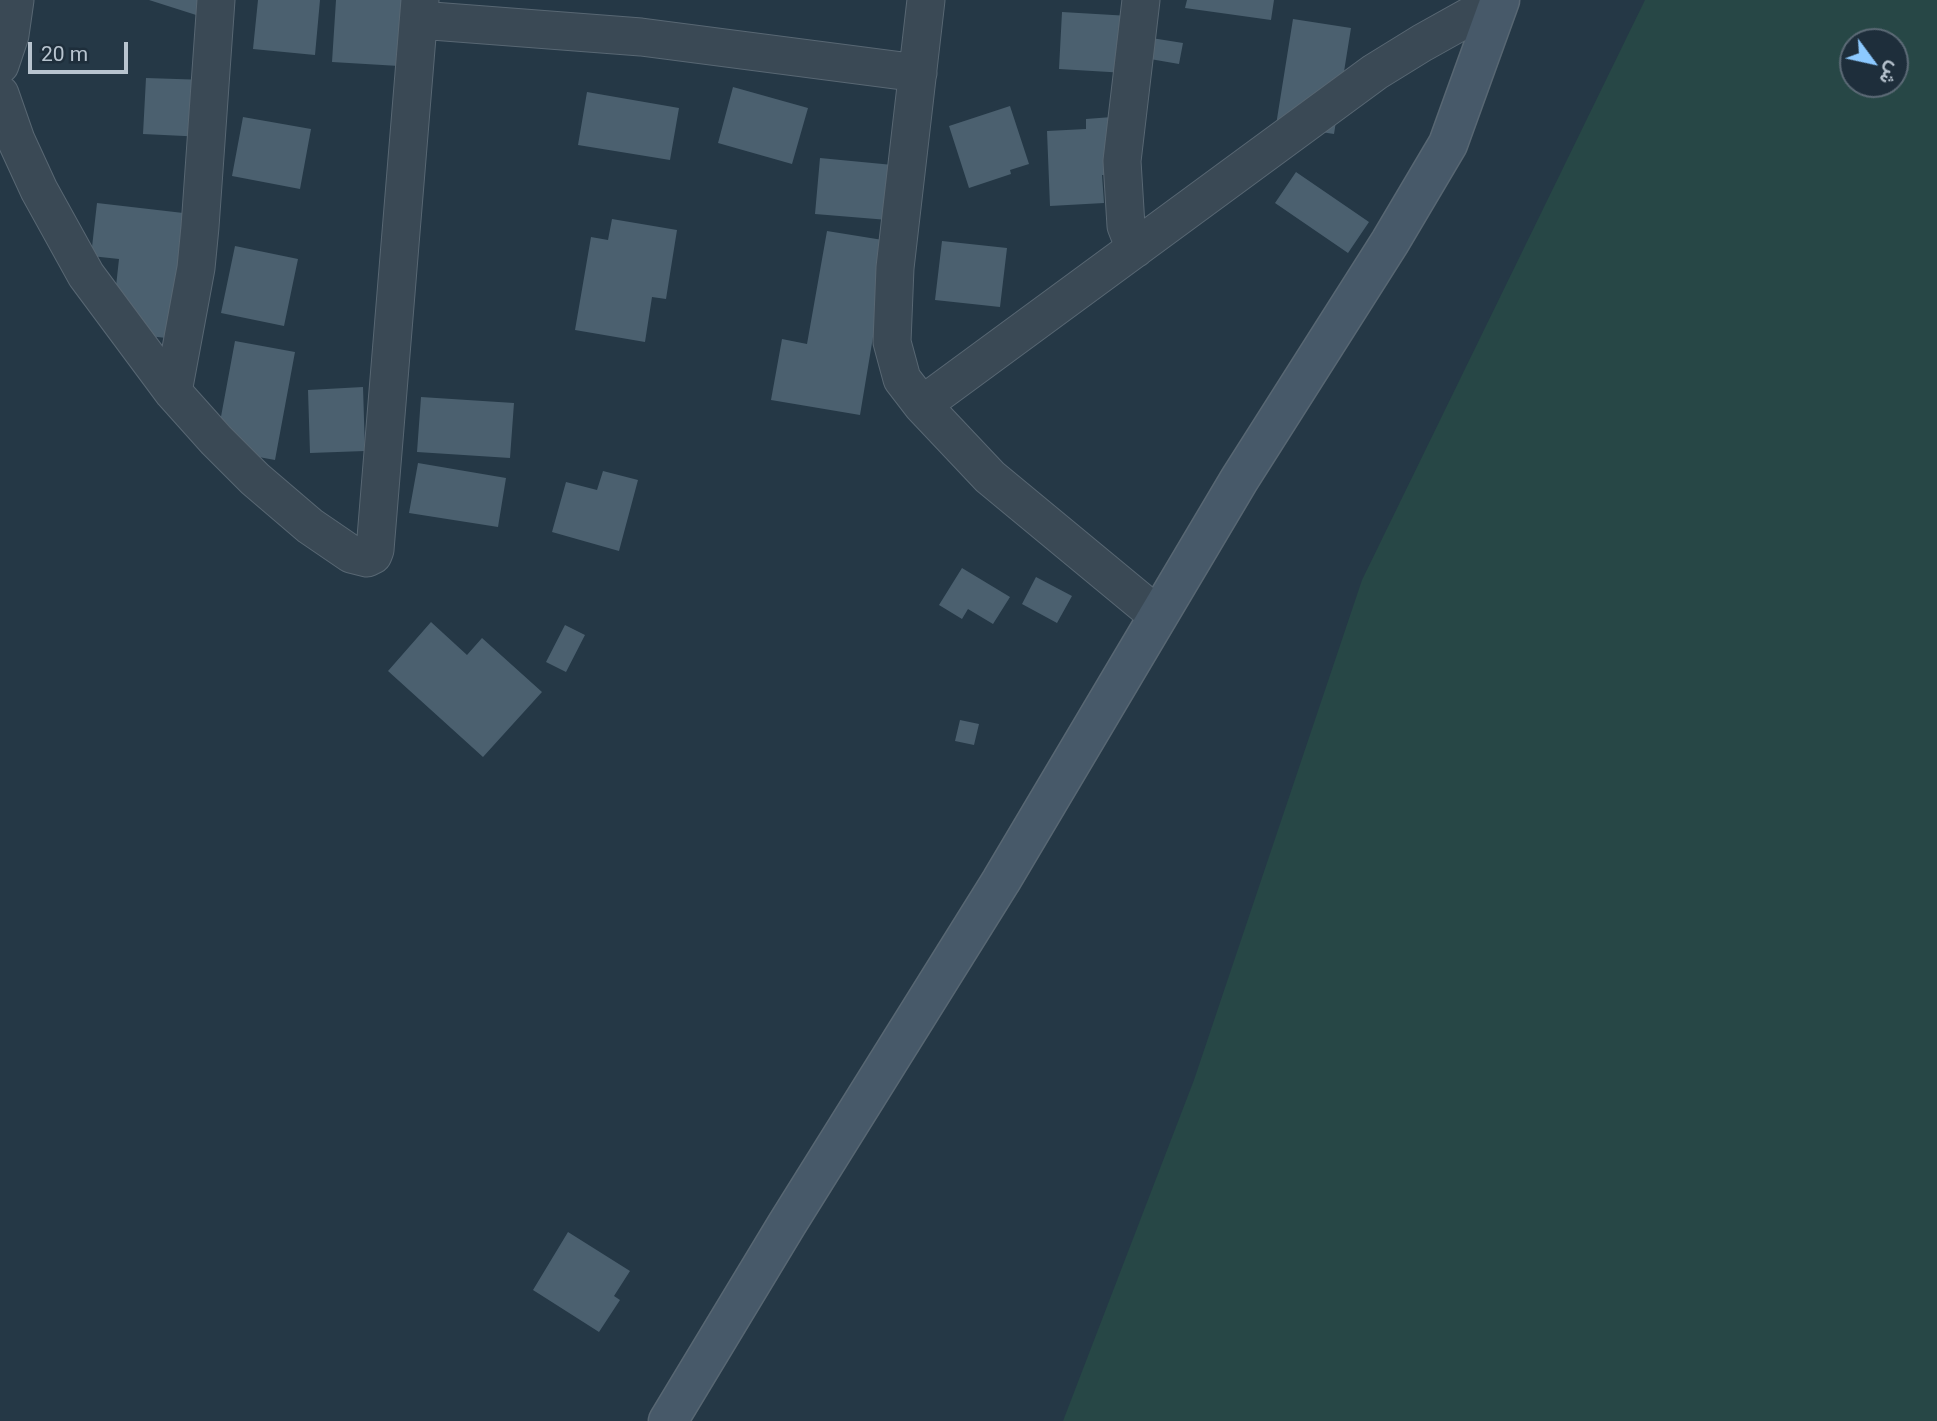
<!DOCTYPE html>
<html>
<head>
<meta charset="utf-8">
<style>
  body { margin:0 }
  #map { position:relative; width:1937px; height:1421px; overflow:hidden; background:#253846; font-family:Roboto,Vazirmatn,sans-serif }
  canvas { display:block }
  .north { position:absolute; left:1839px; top:28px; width:70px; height:70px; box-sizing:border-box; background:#1e2e3b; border:2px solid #5c6a76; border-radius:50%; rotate:123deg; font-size:19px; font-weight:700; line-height:28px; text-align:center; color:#b8c4cf }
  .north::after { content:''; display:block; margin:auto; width:24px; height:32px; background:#8cc9ff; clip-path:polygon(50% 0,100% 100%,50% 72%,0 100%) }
  .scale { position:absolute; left:28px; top:42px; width:100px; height:32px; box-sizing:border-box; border:4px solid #b8c4cf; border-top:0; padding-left:9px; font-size:21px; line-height:24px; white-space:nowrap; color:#b8c4cf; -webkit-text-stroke:5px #1e2e3b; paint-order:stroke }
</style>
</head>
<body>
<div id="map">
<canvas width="1937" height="1421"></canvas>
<div class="north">ش</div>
<div class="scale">20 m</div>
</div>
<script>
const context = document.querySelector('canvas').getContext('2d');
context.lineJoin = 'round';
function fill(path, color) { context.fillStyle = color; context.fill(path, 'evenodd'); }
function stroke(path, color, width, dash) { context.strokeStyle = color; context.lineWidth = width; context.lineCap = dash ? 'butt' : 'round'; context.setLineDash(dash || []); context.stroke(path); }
fill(new Path2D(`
  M1645 0H1937V1421H1063L1194 1080 1362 580ZM1853 42H1895V84H1853Z`), '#274746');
fill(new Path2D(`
  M149 0H221L215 21Z
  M258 0H320L315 55 253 49Z
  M336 0H403L399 66 332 62Z
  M1187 0H1274L1271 20 1185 8Z
  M1062 12 1130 16 1139 36 1183 43 1179 64 1127 55 1126 73 1059 69Z
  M1293 19 1351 28 1334 134 1276 125Z
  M146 78 207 80 205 137 143 134Z
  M733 87 808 108 792 164 718 143Z
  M587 92 679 108 670 160 578 145Z
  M1010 106 1029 164 1010 170 1011 174 969 188 949 126Z
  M243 117 311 129 300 189 232 176Z
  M1112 117 1115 175H1102L1104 203 1050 206 1047 131 1086 129V119Z
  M820 158 893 165 888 220 815 214Z
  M1296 172 1369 222 1348 253 1275 203Z
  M97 203 192 214 176 339 111 332 119 259 91 256Z
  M612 219 677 230 666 299 652 297 645 342 575 330 591 237 608 240Z
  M827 231 889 241 860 415 771 400 782 339 807 344Z
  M942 241 1007 248 1000 307 935 300Z
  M235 246 298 259 284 326 221 313Z
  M235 341 295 352 275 460 215 449Z
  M363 387 365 451 310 453 308 390Z
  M421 397 514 403 510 458 417 452Z
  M418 463 506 478 498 527 409 513Z
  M603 471 638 480 619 551 552 532 566 482 597 490Z
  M962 568 1010 597 993 624 968 609 962 619 939 605Z
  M1036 577 1072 596 1057 623 1022 604Z
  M431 622 467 655 482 638 542 692 483 757 388 671Z
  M565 625 585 635 566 672 546 662Z
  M960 720 979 724 974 745 955 741Z
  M568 1232 630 1271 614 1296 620 1300 599 1332 533 1290Z`), '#4b606f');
const minor = new Path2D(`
  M926 0 895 268 892 342 902 379 922 405 990 477 1158 616
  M419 20 641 37 918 73
  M0 65 10 35 15 0
  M0 94 16 140 39 190 86 275 173 392 216 440 255 479 310 526 351 554 367 558 373 555 375 550 420 0
  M1135 249 1126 226 1122 161 1141 0
  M173 392 196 268 200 227 216 0
  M922 405 1375 72 1422 43 1499 0`);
const secondary = new Path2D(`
  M668 1421 787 1224 1001 881 1239 480 1390 242 1448 144 1500 0`);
stroke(minor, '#586773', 39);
stroke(secondary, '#586773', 41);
stroke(minor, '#3a4955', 37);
stroke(secondary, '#475969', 38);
</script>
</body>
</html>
